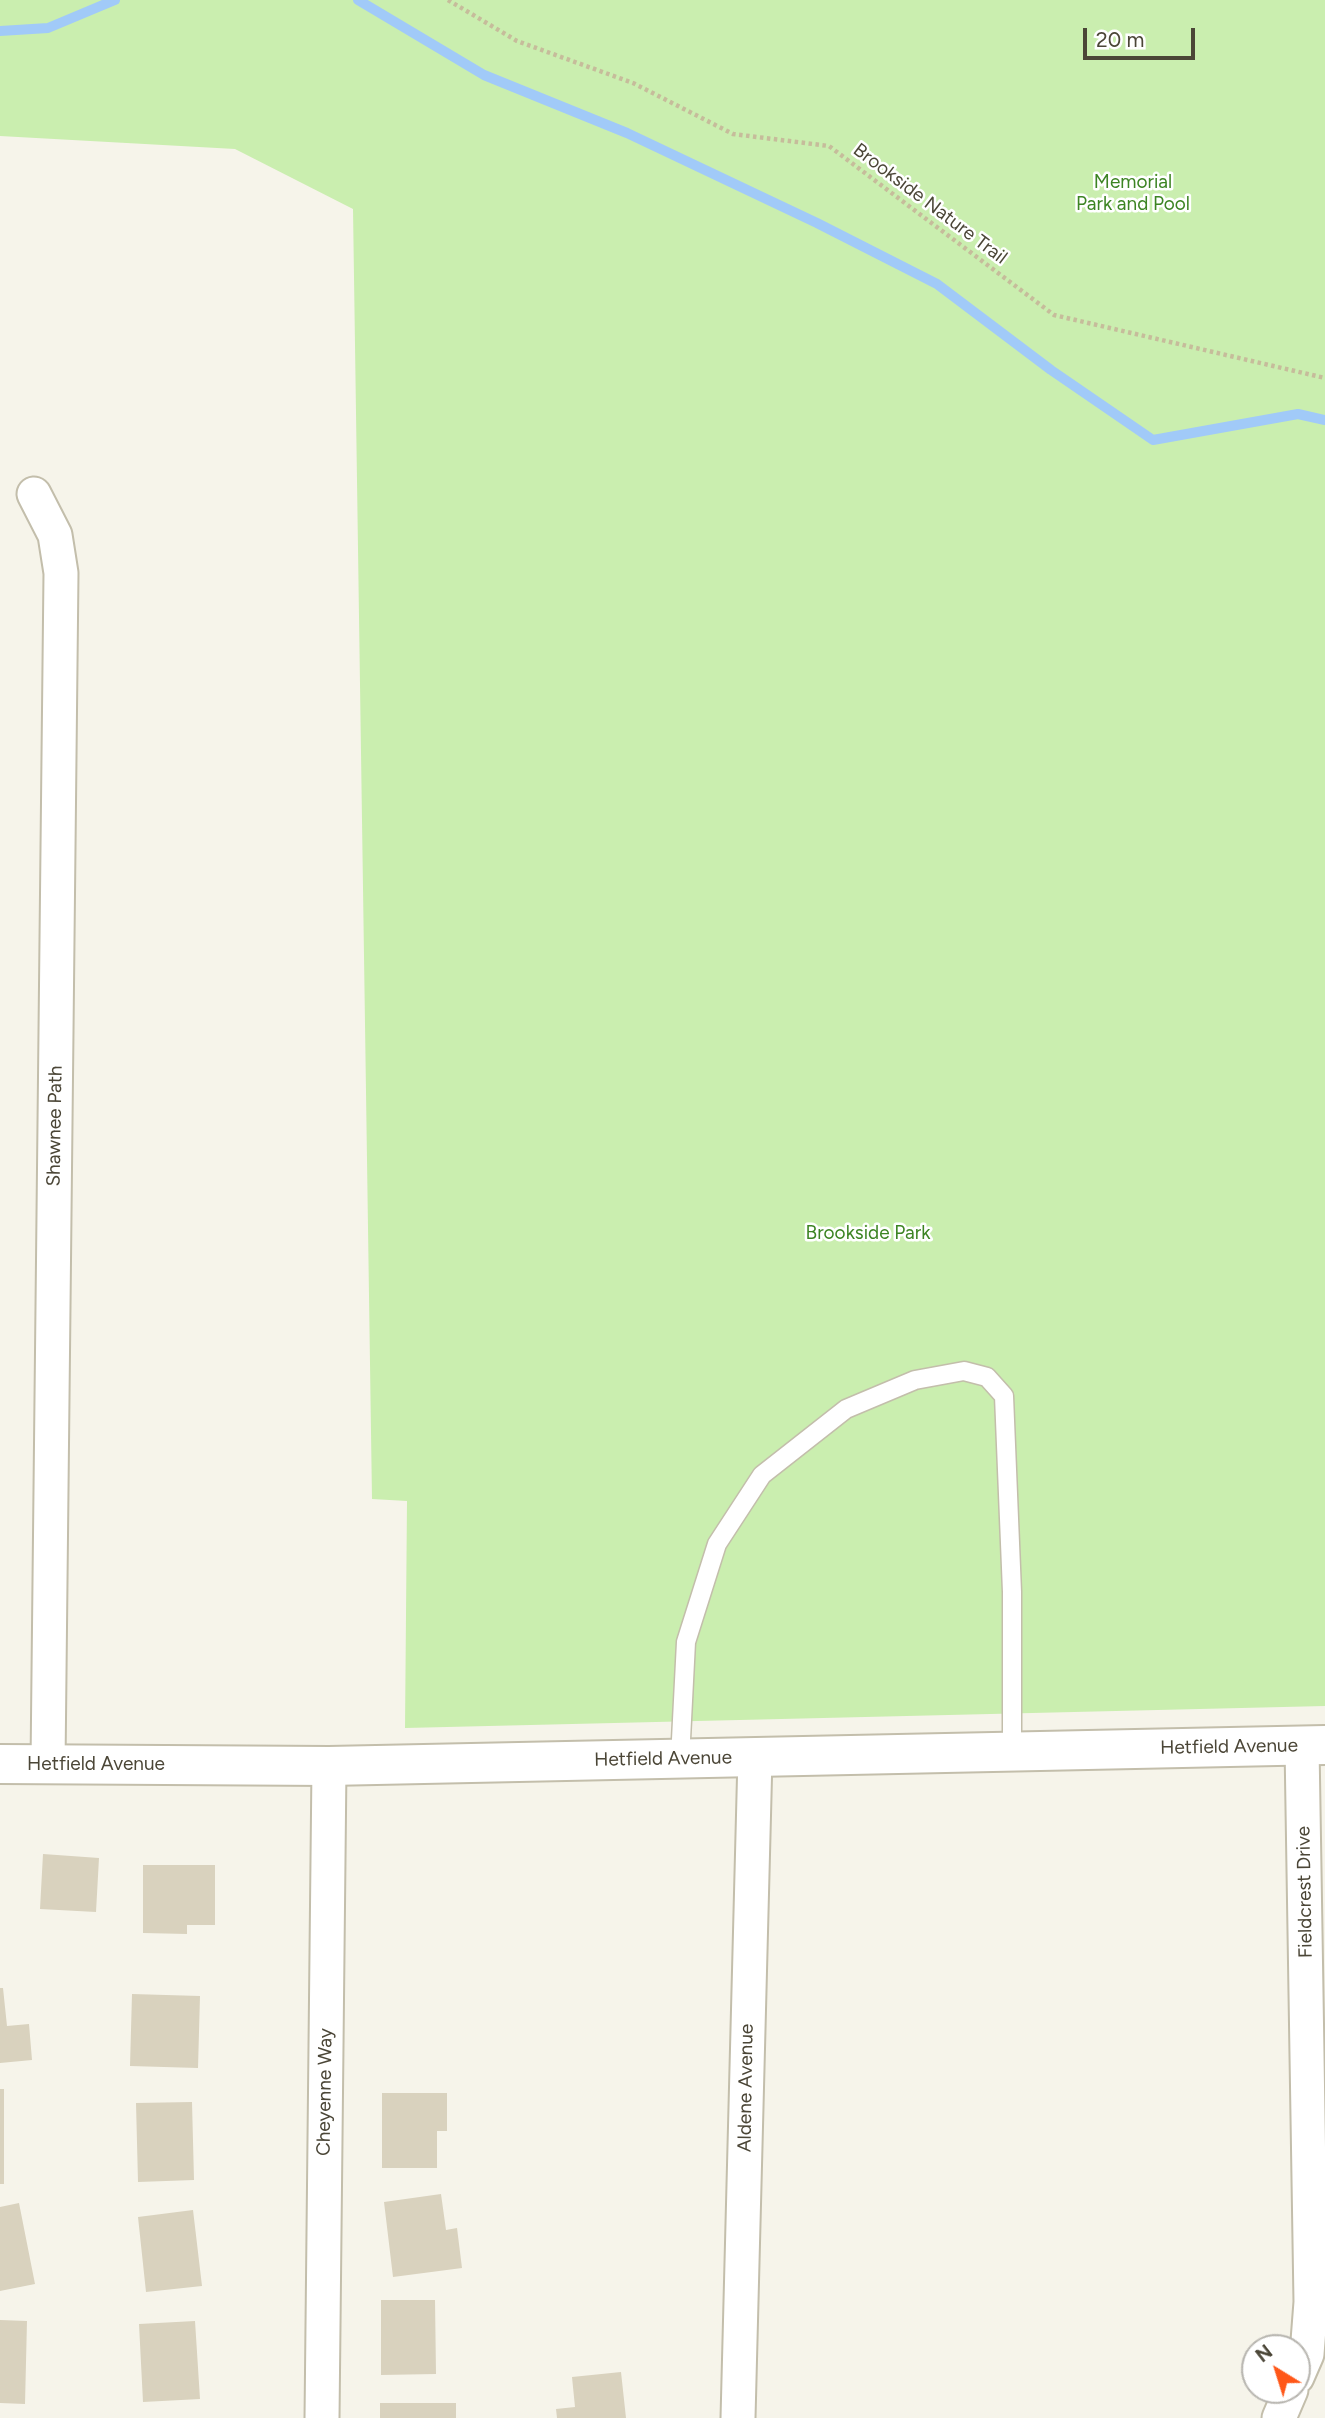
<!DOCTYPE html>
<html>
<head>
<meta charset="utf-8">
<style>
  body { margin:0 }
  #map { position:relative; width:1325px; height:2418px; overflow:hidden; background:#f6f4ea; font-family:Figtree,sans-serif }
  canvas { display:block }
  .north { position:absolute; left:1241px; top:2334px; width:70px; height:70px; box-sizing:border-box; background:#fff; border:2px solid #b7b5af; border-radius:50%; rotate:322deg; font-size:19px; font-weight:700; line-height:28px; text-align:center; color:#4b4637 }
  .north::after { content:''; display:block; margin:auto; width:24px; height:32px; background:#ff5718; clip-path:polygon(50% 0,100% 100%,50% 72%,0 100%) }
  .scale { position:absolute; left:1083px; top:28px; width:112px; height:32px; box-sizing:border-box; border:4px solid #4b4637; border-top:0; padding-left:9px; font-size:21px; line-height:24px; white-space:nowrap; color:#4b4637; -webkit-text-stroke:5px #fff; paint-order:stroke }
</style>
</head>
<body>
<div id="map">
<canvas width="1325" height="2418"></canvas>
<div class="north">N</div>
<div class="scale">20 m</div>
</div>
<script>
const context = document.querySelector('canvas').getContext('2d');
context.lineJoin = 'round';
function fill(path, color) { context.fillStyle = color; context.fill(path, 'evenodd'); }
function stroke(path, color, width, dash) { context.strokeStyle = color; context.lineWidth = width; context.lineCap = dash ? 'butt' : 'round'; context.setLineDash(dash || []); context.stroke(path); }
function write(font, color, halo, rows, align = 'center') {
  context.font = font + ' Figtree,sans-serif'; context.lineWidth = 5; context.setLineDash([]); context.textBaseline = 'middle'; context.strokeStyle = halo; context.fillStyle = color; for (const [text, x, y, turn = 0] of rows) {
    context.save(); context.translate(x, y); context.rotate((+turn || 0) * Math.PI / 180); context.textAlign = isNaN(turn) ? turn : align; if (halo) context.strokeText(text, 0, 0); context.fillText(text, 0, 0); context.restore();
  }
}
fill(new Path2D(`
  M0 0H1325V1706L405 1728 407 1501 372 1499 353 209 235 149 0 136Z`), '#caeeaf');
stroke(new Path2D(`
  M358 0 484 75 627 133 817 223 937 284 1051 370 1153 440 1298 414 1325 420
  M0 31 48 28 115 0`), '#a1caf8', 10);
fill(new Path2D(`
  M43 1854 99 1858 96 1912 40 1909Z
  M143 1865H215V1925H187V1934L143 1933Z
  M0 1988H3L7 2026 29 2024 32 2060 0 2063Z
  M132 1994 200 1996 198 2068 130 2066Z
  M0 2089H4V2184H0Z
  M382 2093H447V2131H437V2168H382Z
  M192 2102 194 2180 138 2182 136 2103Z
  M441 2194 446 2230 457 2228 462 2268 393 2277 384 2202Z
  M19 2203 35 2284 0 2291V2207Z
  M193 2210 202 2286 146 2292 138 2217Z
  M381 2300H435L436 2374 381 2375Z
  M0 2320 27 2321 25 2404 0 2403Z
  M195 2321 200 2399 143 2402 139 2324Z
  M621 2372 626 2418H557L556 2409 575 2407 572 2377Z
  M380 2403H456V2418H380Z`), '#d9d2be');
const service = new Path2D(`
  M680 1759 686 1642 717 1544 762 1475 846 1409 915 1380 964 1371 987 1377 1004 1396 1012 1592V1752`);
const minor = new Path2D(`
  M34 494 55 535 61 573 48 1764
  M1297 2377 1307 2354 1311 2302 1302 1746
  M322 2418 329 1766
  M738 2418 755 1757
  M1279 2418 1291 2390`);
const tertiary = new Path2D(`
  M0 1764 329 1766 1325 1745`);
stroke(service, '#c3beab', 21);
stroke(minor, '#c3beab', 37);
stroke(tertiary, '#c3beab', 42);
stroke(new Path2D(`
  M448 0 517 41 633 83 733 134 829 146 1054 315 1325 378`), '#c6bc9b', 4.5, [3.5, 3.5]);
stroke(service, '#fff', 18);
stroke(minor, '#fff', 33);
stroke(tertiary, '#fff', 38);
write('19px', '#3c8423', '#fff', [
  ["Memorial",1133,182],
  ["Park and Pool",1133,204],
  ["Brookside Park",868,1233]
]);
write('19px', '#4b4637', '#fff', [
  ["Brookside Nature Trail",930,204,37],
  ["Shawnee Path",55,1126,-89],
  ["Hetfield Avenue",1229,1747,-1],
  ["Hetfield Avenue",663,1759,-1],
  ["Hetfield Avenue",96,1764],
  ["Fieldcrest Drive",1305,1892,-91],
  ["Aldene Avenue",746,2088,-89],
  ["Cheyenne Way",325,2092,-89]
]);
</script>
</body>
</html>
